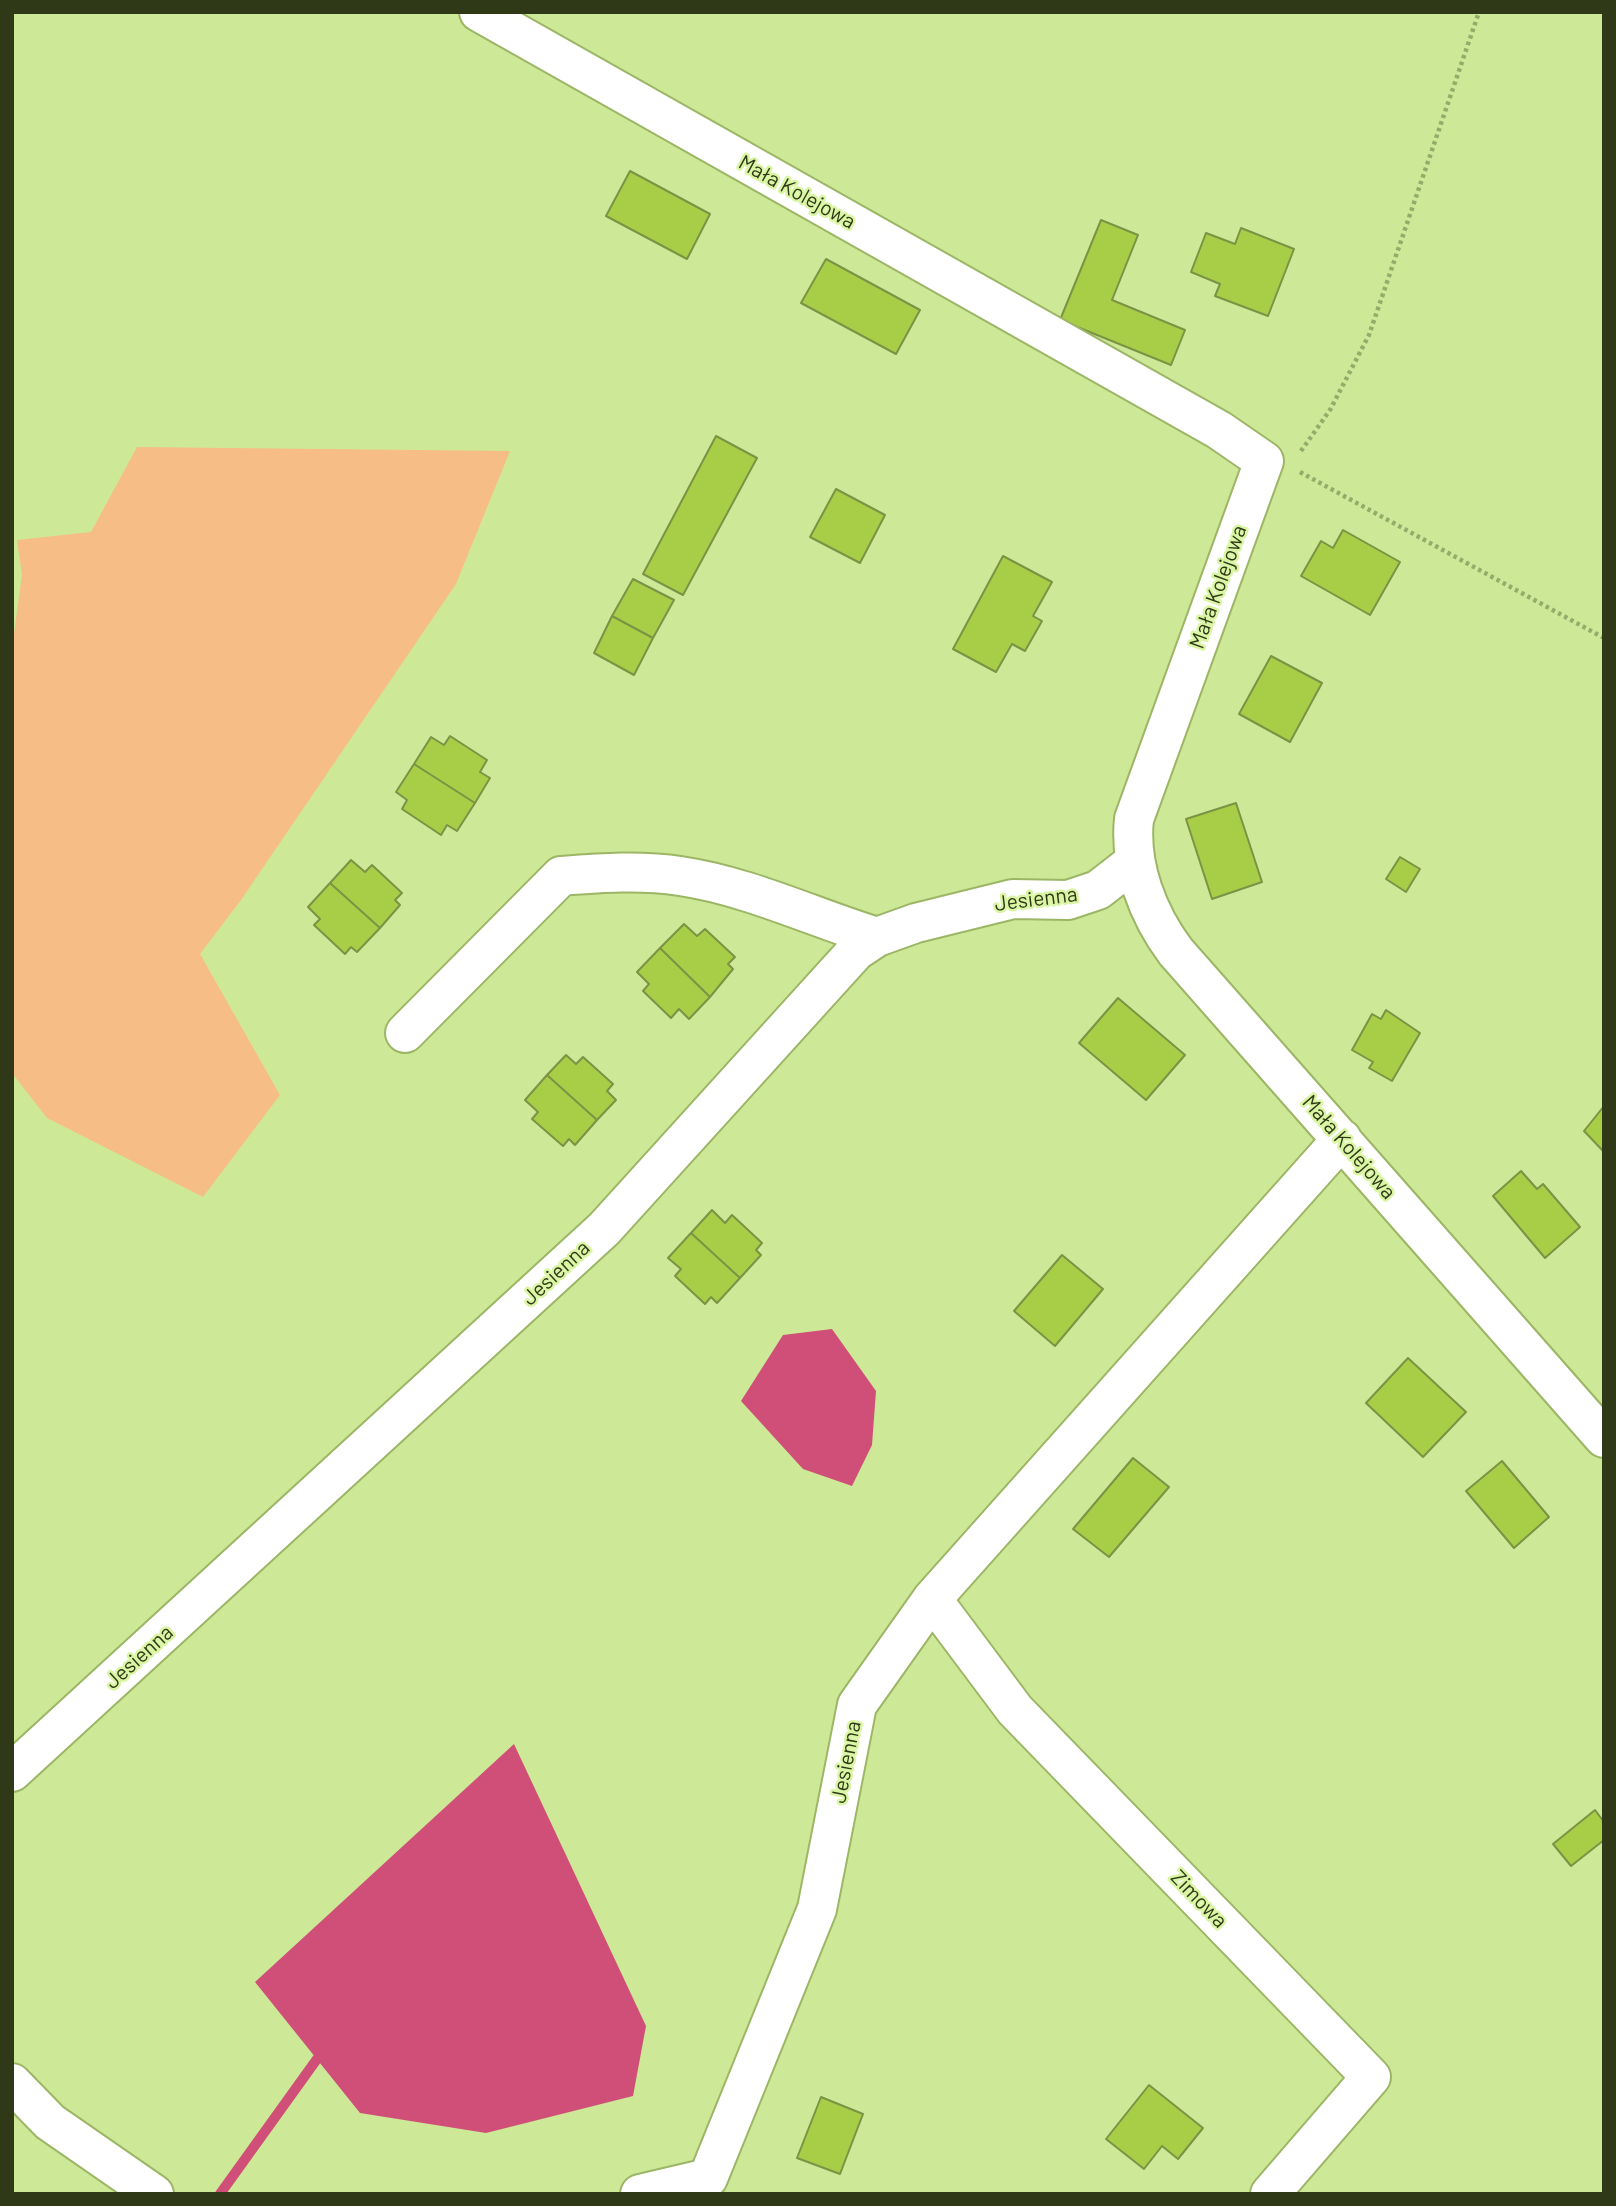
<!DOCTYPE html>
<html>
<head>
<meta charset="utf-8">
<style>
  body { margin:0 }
  #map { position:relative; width:1616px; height:2206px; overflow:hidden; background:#cde997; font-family:Barlow,sans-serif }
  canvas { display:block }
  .frame { position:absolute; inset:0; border:14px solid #2f3918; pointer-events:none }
</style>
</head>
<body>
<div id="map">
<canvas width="1616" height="2206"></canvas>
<div class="frame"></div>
</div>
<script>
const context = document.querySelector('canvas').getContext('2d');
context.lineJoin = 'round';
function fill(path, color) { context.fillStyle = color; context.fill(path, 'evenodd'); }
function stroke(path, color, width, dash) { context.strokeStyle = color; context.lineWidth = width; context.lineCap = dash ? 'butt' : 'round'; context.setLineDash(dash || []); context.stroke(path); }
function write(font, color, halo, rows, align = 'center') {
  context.font = font + ' Barlow,sans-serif'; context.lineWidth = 5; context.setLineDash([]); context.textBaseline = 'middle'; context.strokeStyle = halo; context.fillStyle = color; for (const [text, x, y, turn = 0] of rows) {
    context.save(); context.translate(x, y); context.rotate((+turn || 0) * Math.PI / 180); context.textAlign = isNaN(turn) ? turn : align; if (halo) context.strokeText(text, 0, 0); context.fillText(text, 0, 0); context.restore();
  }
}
fill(new Path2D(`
  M137 447 510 451 456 584 241 900 200 954 280 1095 203 1197 47 1118 12 1073V648L22 575 17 540 91 532Z`), '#f7bd87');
fill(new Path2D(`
  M832 1329 876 1391 872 1445 852 1486 803 1469 741 1401 783 1335Z
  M514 1744 646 2026 633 2096 486 2133 360 2113 255 1982Z`), '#d04f78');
stroke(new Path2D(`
  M220 2194 317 2059`), '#d04f78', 10);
const building = new Path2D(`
  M630 171 710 214 687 259 606 216Z
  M1101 220 1138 235 1112 300 1185 330 1171 365 1060 320Z
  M1241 228 1294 249 1268 316 1215 296 1220 284 1191 272 1206 233 1235 244Z
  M826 259 920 310 896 354 801 303Z
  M716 436 757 458 683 595 643 574Z
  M836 489 885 515 860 563 810 537Z
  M1343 530 1400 562 1370 615 1301 576 1321 541 1333 548Z
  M1003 556 1052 582 1033 616 1042 621 1025 651 1012 644 996 672 953 649Z
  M633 579 674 600 653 638 612 616Z
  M612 616 653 638 634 675 594 653Z
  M1271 656 1322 683 1290 742 1239 714Z
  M450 736 487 760 480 772 490 778 475 803 414 764 431 737 444 745Z
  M414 764 475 803 457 831 447 825 441 835 402 809 407 800 396 792Z
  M1236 803 1262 882 1212 899 1186 819Z
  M1400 857 1420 869 1406 892 1386 879Z
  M351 860 365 872 372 865 402 893 395 900 400 905 380 928 330 883Z
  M330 883 380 928 357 952 351 947 345 954 314 925 320 919 308 907Z
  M684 924 697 936 705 929 735 957 728 964 733 969 710 997 660 948Z
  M660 948 710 997 689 1019 679 1009 671 1018 643 991 649 984 637 972Z
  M1118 998 1185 1055 1146 1100 1079 1043Z
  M1386 1010 1420 1033 1392 1081 1369 1068 1373 1062 1352 1050 1372 1014 1381 1019Z
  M566 1055 576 1064 583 1057 613 1084 607 1091 616 1100 597 1120 547 1075Z
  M547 1075 597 1120 575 1145 569 1139 563 1146 532 1119 538 1112 525 1100Z
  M1604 1106V1152L1584 1131Z
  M1521 1171 1537 1189 1543 1184 1580 1227 1545 1258 1493 1196Z
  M712 1210 725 1223 732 1215 762 1243 756 1250 761 1255 740 1278 691 1233Z
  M691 1233 740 1278 717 1303 711 1297 705 1304 675 1276 681 1269 668 1258Z
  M1062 1255 1103 1289 1055 1346 1014 1311Z
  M1408 1358 1466 1412 1423 1457 1366 1403Z
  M1133 1458 1169 1487 1109 1557 1073 1529Z
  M1502 1461 1549 1517 1514 1548 1466 1491Z
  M1595 1810 1604 1822V1840L1571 1866 1553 1844Z
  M1149 2085 1203 2128 1178 2159 1162 2146 1144 2169 1106 2139Z
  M821 2097 863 2114 840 2174 797 2158Z`);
fill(building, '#a8ce47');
stroke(building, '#7a9344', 2);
const minor = new Path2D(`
  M479 12 1219 430 1264 461 1134 819C1129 866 1148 915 1176 952L1604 1438
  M405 1033 561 876C601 873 640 870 680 876 748 886 812 917 877 937
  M932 1599 1015 1710 1371 2077 1270 2194
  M12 1772 604 1229 856 951 877 937 916 923 1013 899 1068 900 1098 890 1134 862
  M12 2083 50 2122 154 2194
  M640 2194 708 2178 817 1909 857 1705 932 1599 1342 1139`);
stroke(minor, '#9cb666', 42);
stroke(new Path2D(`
  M1301 451 1330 410 1369 335 1479 12
  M1300 472 1604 638`), '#95ab6a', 4.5, [3.5, 3.5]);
stroke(minor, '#fff', 38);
write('21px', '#2f3918', '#daf6a4', [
  ["Mała Kolejowa",797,192,29],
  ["Mała Kolejowa",1218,587,-70],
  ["Jesienna",1036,899,-7],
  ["Mała Kolejowa",1349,1147,49],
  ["Jesienna",556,1273,-43],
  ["Jesienna",139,1657,-42],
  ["Jesienna",846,1762,-79],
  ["Zimowa",1199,1899,46]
]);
</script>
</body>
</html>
